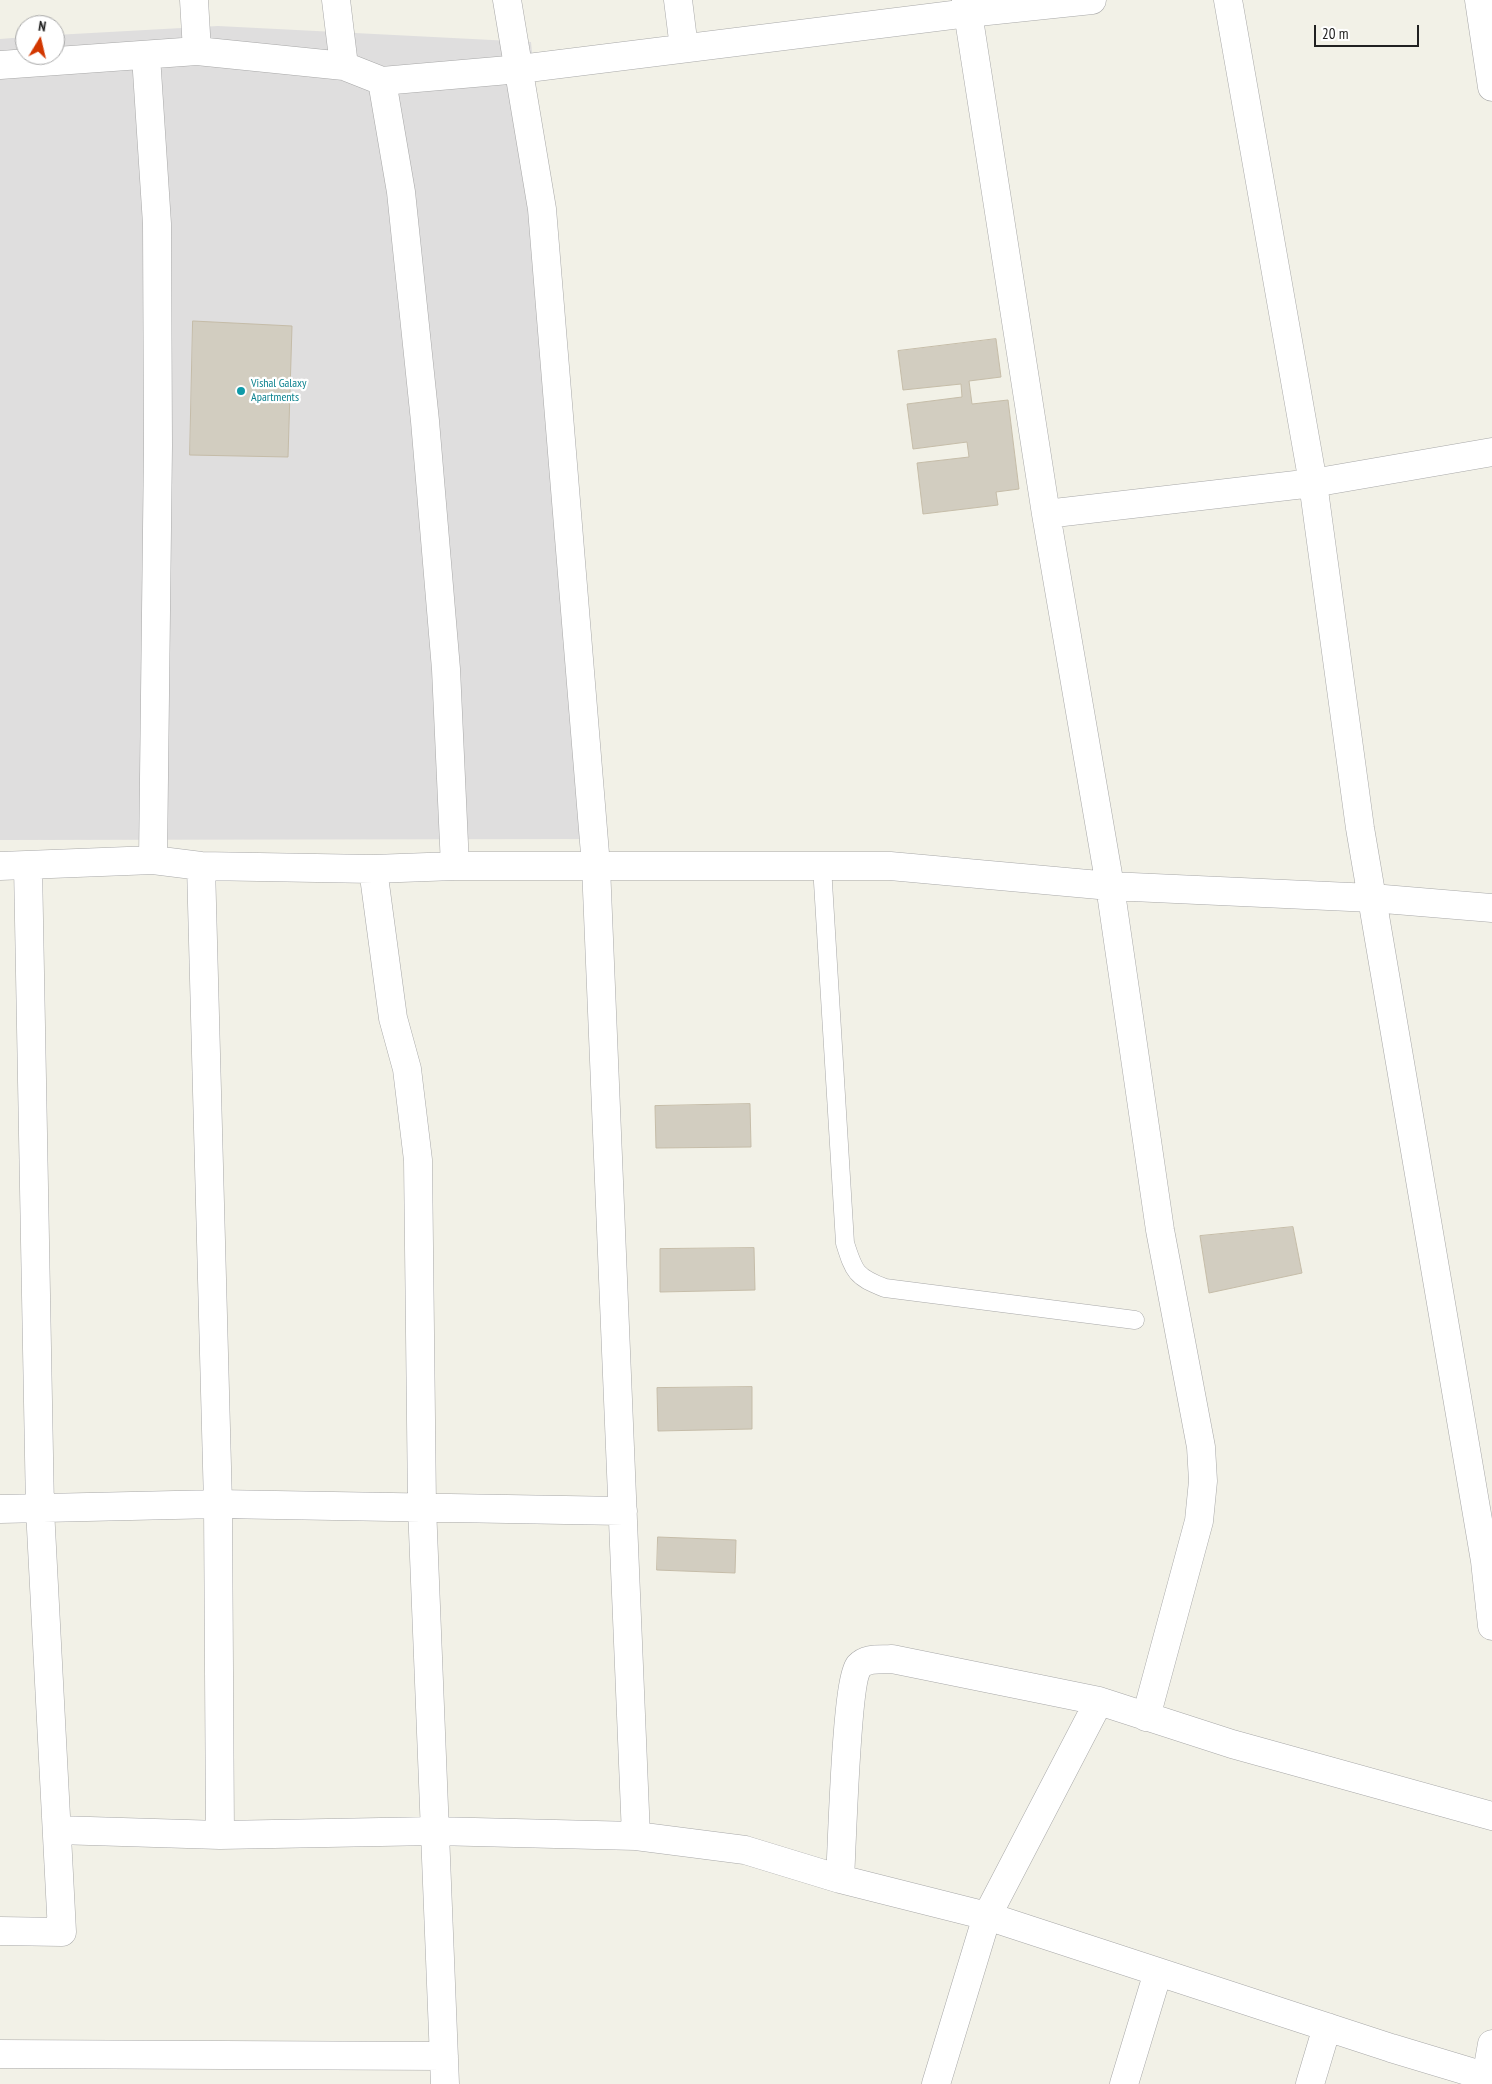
<!DOCTYPE html>
<html>
<head>
<meta charset="utf-8">
<style>
  body { margin:0 }
  #map { position:relative; width:1492px; height:2084px; overflow:hidden; background:#f2f1e7; font-family:"PT Sans Narrow",sans-serif }
  canvas { display:block }
  .north { position:absolute; left:15px; top:15px; width:50px; height:50px; box-sizing:border-box; background:#fff; border:1px solid #a6a6a6; border-radius:50%; rotate:9deg; font-size:14px; font-weight:700; line-height:20px; text-align:center; color:#212121 }
  .north::after { content:''; display:block; margin:auto; width:18px; height:22px; background:#d23700; clip-path:polygon(50% 0,100% 100%,50% 72%,0 100%) }
  .scale { position:absolute; left:1314px; top:25px; width:105px; height:22px; box-sizing:border-box; border:2px solid #212121; border-top:0; padding-left:6px; font-size:15px; line-height:18px; white-space:nowrap; color:#212121; -webkit-text-stroke:4px #fff; paint-order:stroke }
</style>
</head>
<body>
<div id="map">
<canvas width="1492" height="2084"></canvas>
<div class="north">N</div>
<div class="scale">20 m</div>
</div>
<script>
const context = document.querySelector('canvas').getContext('2d');
context.lineJoin = 'round';
function fill(path, color) { context.fillStyle = color; context.fill(path, 'evenodd'); }
function stroke(path, color, width, dash) { context.strokeStyle = color; context.lineWidth = width; context.lineCap = dash ? 'butt' : 'round'; context.setLineDash(dash || []); context.stroke(path); }
function write(font, color, halo, rows, align = 'center') {
  context.font = font + ' "PT Sans Narrow",sans-serif'; context.lineWidth = 4.5; context.setLineDash([]); context.textBaseline = 'middle'; context.strokeStyle = halo; context.fillStyle = color; for (const [text, x, y, turn = 0] of rows) {
    context.save(); context.translate(x, y); context.rotate((+turn || 0) * Math.PI / 180); context.textAlign = isNaN(turn) ? turn : align; if (halo) context.strokeText(text, 0, 0); context.fillText(text, 0, 0); context.restore();
  }
}
fill(new Path2D(`
  M218 26 531 42 608 839 0 840V39L25 37V55H55V35Z`), '#dfdede');
const building = new Path2D(`
  M193 321 292 326 288 457 190 455Z
  M996 339 1001 377 969 381 972 404 1008 400 1019 489 996 492 998 505 923 514 917 463 969 457 967 442 913 449 907 404 962 397 961 384 903 390 898 351Z
  M750 1104 751 1147 656 1148 655 1106Z
  M1293 1227 1302 1273 1209 1293 1200 1236Z
  M754 1248 755 1290 660 1292V1249Z
  M752 1387V1429L658 1431 657 1388Z
  M658 1537 736 1540 735 1573 657 1570Z`);
fill(building, '#d2cdc0');
stroke(building, '#c5bca8', 1);
const lane = new Path2D(`
  M822 866 845 1243C854 1272 856 1277 885 1288L1135 1320`);
const street = new Path2D(`
  M194 0 197 51
  M336 0 344 66
  M507 0 542 209 596 866 636 1836
  M678 0 684 48
  M966 0 1046 514 1110 886 1160 1230 1201 1447 1203 1481 1199 1521 1146 1717
  M1228 0 1313 483 1360 828 1485 1561 1492 1626
  M1479 0 1492 87
  M146 56 157 224 158 446 153 860
  M0 65 197 51 344 66 382 81 520 69 968 13 1092 0
  M382 81 401 192 425 421 446 669 455 866
  M1046 514 1313 483 1492 452
  M0 866 153 860 201 866 373 869 455 866H890L1110 886 1372 898 1492 908
  M201 866 218 1504 220 1835
  M373 869 393 1018 407 1069 418 1160 422 1506 445 2084
  M0 1509 218 1504 623 1511
  M57 1830 220 1835 434 1831 636 1836 745 1850 840 1879 987 1916 1391 2048 1487 2077
  M840 1879C842 1848 846 1682 859 1666 867 1657 880 1660 892 1659L1099 1701 1232 1744 1492 1816
  M0 1931 62 1932 40 1509 28 866
  M0 2054 444 2056
  M936 2084 987 1916 1099 1701
  M1124 2084 1158 1972
  M1310 2084 1327 2027
  M1485 2084 1492 2044`);
stroke(lane, '#a8a8a8', 19);
stroke(street, '#a8a8a8', 29);
stroke(lane, '#fff', 18);
stroke(street, '#fff', 28);
for (const [x, y, r, color] of [
  [241,391,5,"#0f9aa8"]
]) { const dot = new Path2D(); dot.arc(x, y, r, 0, 2 * Math.PI); context.fillStyle = color; context.fill(dot); stroke(dot, '#fff', 2); }
write('12px', '#0d838f', '#fff', [
  ["Vishal Galaxy",251,384],
  ["Apartments",251,398]
], 'left');
</script>
</body>
</html>
